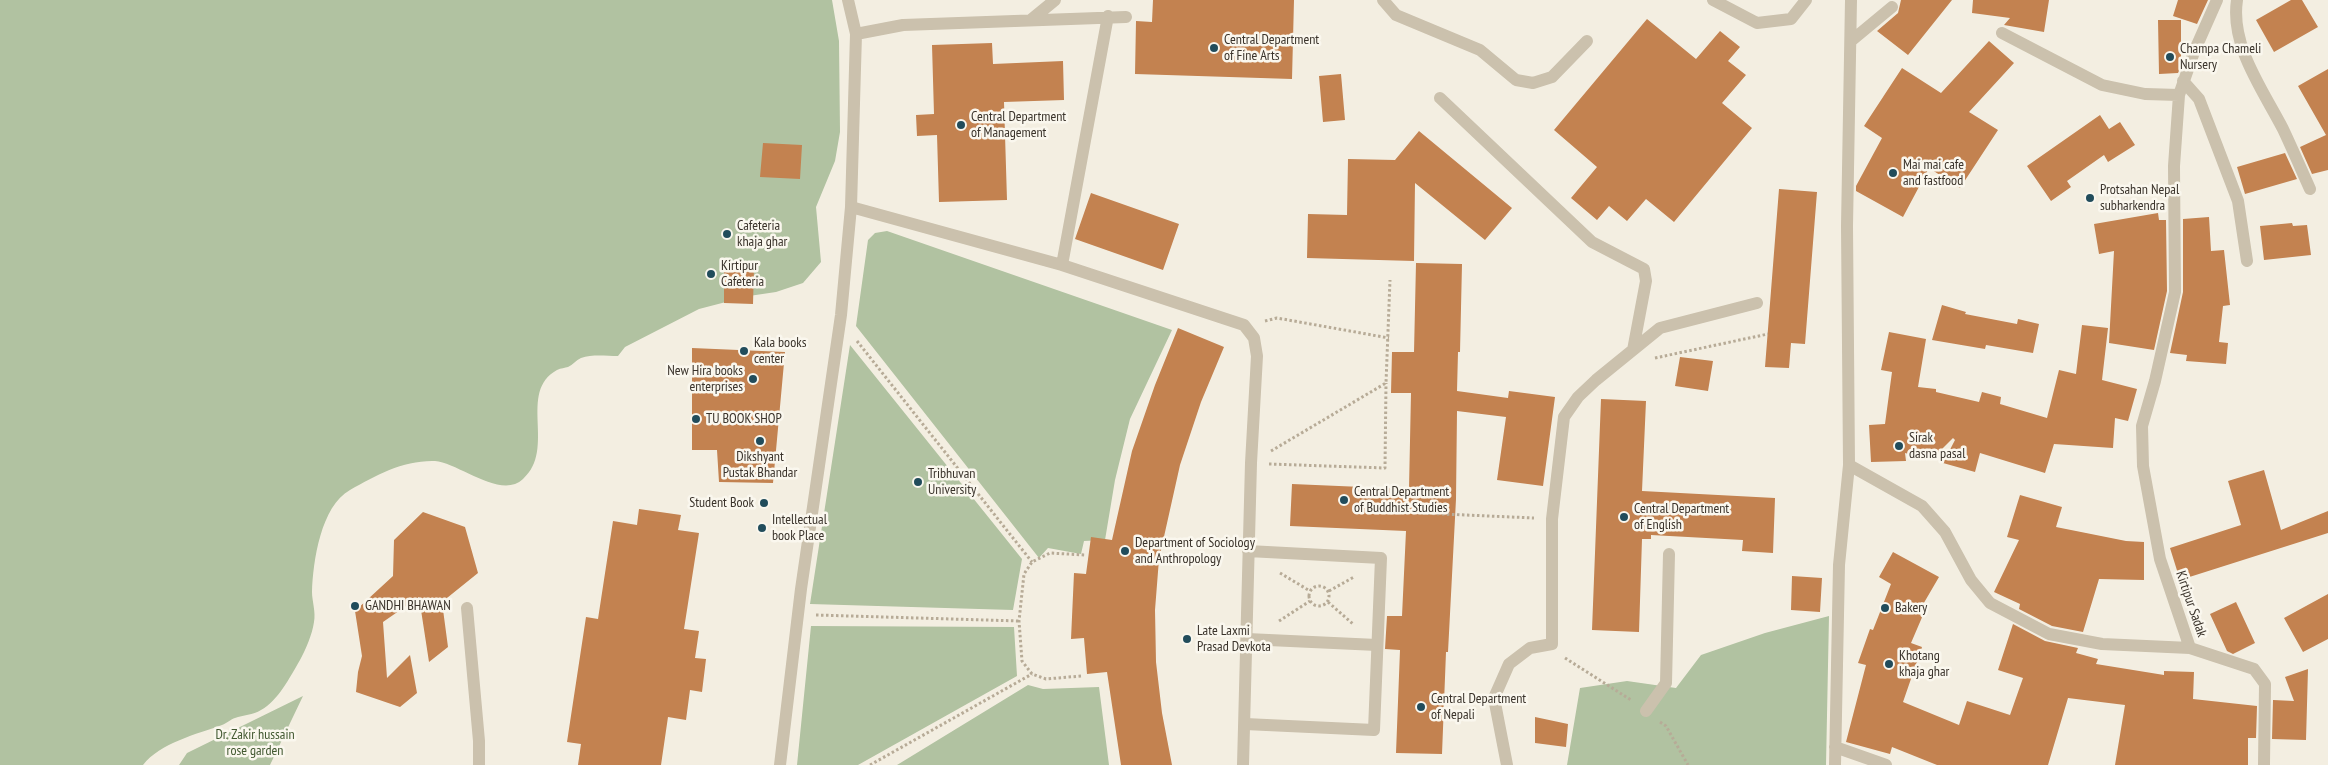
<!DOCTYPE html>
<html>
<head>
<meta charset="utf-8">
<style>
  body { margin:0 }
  canvas { display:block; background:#f3eee1 }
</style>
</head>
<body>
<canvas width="2328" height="765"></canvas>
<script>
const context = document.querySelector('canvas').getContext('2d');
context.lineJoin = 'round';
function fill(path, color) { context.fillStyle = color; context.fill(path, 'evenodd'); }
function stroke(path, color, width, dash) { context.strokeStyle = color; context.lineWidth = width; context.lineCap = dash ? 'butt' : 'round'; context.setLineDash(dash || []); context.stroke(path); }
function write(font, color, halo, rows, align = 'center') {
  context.font = font + ' "PT Sans Narrow",sans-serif'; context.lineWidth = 5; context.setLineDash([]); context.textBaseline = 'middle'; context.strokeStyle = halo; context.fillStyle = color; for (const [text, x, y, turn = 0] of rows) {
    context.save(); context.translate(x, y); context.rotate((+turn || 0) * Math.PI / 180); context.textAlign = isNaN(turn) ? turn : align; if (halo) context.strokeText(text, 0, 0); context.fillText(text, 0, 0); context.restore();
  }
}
fill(new Path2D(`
  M0 0H832L839 41 840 132 835 161 816 207 821 262 803 283 776 292 749 296 699 309 625 347 618 356C606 356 592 354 581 358 576 360 573 365 568 367 565 368 561 368 557 370 517 392 557 449 523 479 501 500 459 463 435 461 404 460 376 475 350 490 321 506 313 561 312 592 312 601 316 612 314 622 312 635 306 649 300 660 290 677 278 701 261 710 253 715 243 715 235 718 231 719 227 723 222 725 197 734 160 743 143 765H0Z
  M887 231 1172 330 1130 419 1115 480 1105 540 1084 541 1081 554 1048 548 1039 558 856 326 868 240 875 233Z
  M850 345 1022 559 1013 610 810 604Z
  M1829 616 1826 765H1567L1580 688 1627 681 1676 688 1701 655 1765 633Z
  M811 626 1014 627 1017 676 858 765H797Z
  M1028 685 1043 689 1099 687 1109 765H897Z
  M303 696 270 765H179L187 753Z`), '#b1c2a1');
fill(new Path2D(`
  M1153 0H1294L1292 79 1135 74 1136 21 1152 22Z
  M1901 0H1952L1908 55 1877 31 1898 13Z
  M1973 0H2049L2044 32 2004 25 2010 18 1972 13Z
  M2178 0H2208L2197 24 2173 16Z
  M2291 0H2302L2318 27 2274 52 2256 20Z
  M1647 19 1696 59 1720 31 1740 47 1728 61 1746 75 1722 103 1752 128 1674 222 1646 199 1627 221 1609 206 1597 220 1571 198 1597 167 1554 130Z
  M2158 20H2181V66L2178 73 2159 74Z
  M1989 41 2014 63 1969 112 1998 130 1960 188 1929 168 1903 217 1856 191V186L1882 138 1864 126 1902 68 1941 93Z
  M992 43 993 64 1063 61 1064 100 1004 102 1007 200 939 202 937 135 917 136 916 115 934 114 932 45Z
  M2328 69V170L2312 174 2300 147 2326 135 2298 86Z
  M1341 74 1345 120 1323 122 1319 76Z
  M2100 115 2109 129 2120 122 2135 145 2108 162 2104 155 2067 181 2071 187 2051 201 2027 166Z
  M1419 131 1512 208 1485 240 1415 183 1414 261 1307 258 1308 214 1347 215 1348 159 1395 160Z
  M763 143 802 145 800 179 760 177Z
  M2285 153 2297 179 2245 194 2237 167Z
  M1779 189 1817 192 1805 344 1791 343 1789 368 1765 367Z
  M1091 193 1179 224 1163 270 1075 239Z
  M2158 213 2159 220H2166L2167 291 2154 350 2109 343 2114 251 2099 254 2094 224Z
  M2209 217 2211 251 2224 250 2230 305 2223 306 2219 342 2228 343 2226 364 2186 361 2187 355 2170 353 2183 292V219Z
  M2292 223 2293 226 2307 225 2311 255 2264 260 2260 226Z
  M1416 263 1462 264 1460 352H1458L1457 391 1508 398 1509 391 1555 397 1543 486 1497 480 1506 417 1457 411 1456 499 1448 652H1446L1442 754 1396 753 1400 650 1385 649 1387 616H1402L1406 531 1290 526 1292 484 1409 489 1411 393H1391L1392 352H1414Z
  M724 266 754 267 753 304 724 303Z
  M1942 305 1966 312 1965 314 2017 324 2018 319 2039 324 2033 353 1986 345 1985 349 1932 340Z
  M2082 325 2108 328 2102 380 2137 389 2128 421 2115 418 2113 448 2054 444 2045 473 1980 453 1975 472 1943 463 1955 440 1953 438 1931 460 1905 453 1906 461 1871 462 1869 425 1885 424 1892 372 1881 370 1889 332 1926 339 1918 387 1936 389V392L1979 402 1982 392 2001 397 2000 404 2047 418 2059 370 2076 374Z
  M1178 328 1224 347 1201 402 1180 465 1159 559 1155 610 1156 662 1162 713 1172 765H1121L1107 672 1087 674 1084 638 1071 639 1074 573 1086 574 1091 537 1112 540 1132 451 1155 385Z
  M692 348 785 352 773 483 719 482 717 450H692Z
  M1680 357 1713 361 1708 391 1675 386Z
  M1601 399 1646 401 1642 491 1775 498 1773 553 1742 551 1743 540 1651 535V539H1642L1639 632 1592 630Z
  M2264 470 2281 530 2328 511V533L2180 580 2170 548 2241 525 2228 481Z
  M2020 495 2062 507 2056 527 2126 541 2144 542V580L2099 579 2083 632 2052 626 2019 609 2020 604 1994 592 2019 540 2007 537Z
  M639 509 681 515 678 530 699 533 684 629 699 631 695 658 706 659 702 692 690 690 686 720 668 717 661 765H578L581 744 567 742 586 617 598 619 613 521 637 525Z
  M423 512 465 527 478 573 442 602 448 647 429 662 419 597 383 622 387 678 410 655 417 693 400 707 356 692 358 672 362 656 355 611 393 576 394 540Z
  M1893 552 1939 577 1918 613 1923 615 1911 643 1922 647 1903 702 1959 725 1967 701 2010 715 2023 678 1998 670 2013 624 2045 641 2078 648 2076 653 2098 659 2096 664 2164 675V671L2194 672 2193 699 2257 706 2256 738H2248V765H2115L2125 705 2068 698 2048 765H1937L1892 747 1890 754 1846 742 1866 665 1858 663 1870 629 1873 630 1891 584 1879 577Z
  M1792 576 1822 578 1820 612 1791 610Z
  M2328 594V639L2303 652 2284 618Z
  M2236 602 2255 643 2233 654 2227 651 2210 614Z
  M2308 669 2306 740 2272 739 2273 700 2294 701 2285 677Z
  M1535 717 1568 724 1566 747 1535 743Z`), '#c38250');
stroke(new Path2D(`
  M1265 321 1277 318 1389 338
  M857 341 1032 562
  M1655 358 1768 334
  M1271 451 1386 383 1390 280
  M1269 464 1385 468 1386 383
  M1397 512 1534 518
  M1280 573 1310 591
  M1309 596a10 10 0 1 1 20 0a10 10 0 1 1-20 0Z
  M1329 591 1354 577
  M1328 602 1353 624
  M816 615 1019 621
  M1279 621 1310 601
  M1565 658 1631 700
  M1081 676 1046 679 1032 674 1022 661 1019 621 1024 574 1032 562 1050 553 1085 555
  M1660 722 1666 726 1688 765
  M870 765 1032 674`), '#b7ab97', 3, [2.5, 2.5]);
stroke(new Path2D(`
  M1383 0 1396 15 1480 50 1516 80 1533 83 1552 77 1587 41
  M1713 0 1757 23 1791 19 1806 0
  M1032 19 1055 0
  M856 34 903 25 1126 17
  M1440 98 1592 242 1644 269 1646 281 1633 350
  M851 207 1062 265 1244 325 1254 338 1257 356 1251 463 1243 765
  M1062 265 1108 16
  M467 608 479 741V765
  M1247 639 1377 645
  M1646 711 1666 683 1669 554
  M1245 724 1374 730 1381 558 1248 551
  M780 765 801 589 841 315 851 207 856 34 848 0
  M1507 765 1494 698 1509 664 1530 648 1552 644V519L1564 417 1578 397 1596 380 1660 328 1757 303`), '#cbc1ad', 12);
stroke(new Path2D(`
  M2217 0 2194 52 2179 95 2174 166 2175 292 2155 381 2142 426 2143 466 2160 559 2190 648 2254 669 2265 684 2264 765
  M2237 0C2230 46 2263 90 2283 129 2292 148 2301 169 2310 189
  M2002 33 2102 85 2145 94 2179 95
  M1851 41 1892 7
  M2183 81 2199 99 2238 201 2247 261
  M1849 465 1922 506 1945 532 1971 580 1990 603 2049 634 2102 644 2190 648
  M1835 747 1886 765
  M1835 765 1839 565 1849 465 1847 226 1851 0`), '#cbc1ad', 12);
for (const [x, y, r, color] of [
  [1214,48,5,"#214c5b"],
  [2170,57,5,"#214c5b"],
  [961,125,5,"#214c5b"],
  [1893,173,5,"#214c5b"],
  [2090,198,5,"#214c5b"],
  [727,234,5,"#214c5b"],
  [711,274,5,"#214c5b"],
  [744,351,5,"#214c5b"],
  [753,379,5,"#214c5b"],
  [696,419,5,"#214c5b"],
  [760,441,5,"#214c5b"],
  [1899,446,5,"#214c5b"],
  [918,482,5,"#214c5b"],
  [1344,500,5,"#214c5b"],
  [764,503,5,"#214c5b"],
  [1624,517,5,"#214c5b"],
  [762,528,5,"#214c5b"],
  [1125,551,5,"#214c5b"],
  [355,606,5,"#214c5b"],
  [1885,608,5,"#214c5b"],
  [1187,639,5,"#214c5b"],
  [1889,664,5,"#214c5b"],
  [1421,707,5,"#214c5b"]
]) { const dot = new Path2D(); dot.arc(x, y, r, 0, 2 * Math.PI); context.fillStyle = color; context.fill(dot); stroke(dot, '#faf7ee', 2); }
write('14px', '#3a332b', '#faf7ee', [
  ["Central Department",1224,40],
  ["of Fine Arts",1224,56],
  ["Champa Chameli",2180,49],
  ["Nursery",2180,65],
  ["Central Department",971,117],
  ["of Management",971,133],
  ["Mai mai cafe",1903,165],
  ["and fastfood",1903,181],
  ["Protsahan Nepal",2100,190],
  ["subharkendra",2100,206],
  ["Cafeteria",737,226],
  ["khaja ghar",737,242],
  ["Kirtipur",721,266],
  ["Cafeteria",721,282],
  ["Kala books",754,343],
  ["center",754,359],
  ["New Hira books",743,371,"right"],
  ["enterprises",743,387,"right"],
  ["TU BOOK SHOP",706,419],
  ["Sirak",1909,438],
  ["dasna pasal",1909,454],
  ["Dikshyant",760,457,"center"],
  ["Pustak Bhandar",760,473,"center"],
  ["Tribhuvan",928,474],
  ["University",928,490],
  ["Central Department",1354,492],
  ["of Buddhist Studies",1354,508],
  ["Student Book",754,503,"right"],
  ["Central Department",1634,509],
  ["of English",1634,525],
  ["Intellectual",772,520],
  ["book Place",772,536],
  ["Department of Sociology",1135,543],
  ["and Anthropology",1135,559],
  ["GANDHI BHAWAN",365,606],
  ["Bakery",1895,608],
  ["Late Laxmi",1197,631],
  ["Prasad Devkota",1197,647],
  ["Khotang",1899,656],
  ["khaja ghar",1899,672],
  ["Central Department",1431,699],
  ["of Nepali",1431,715]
], 'left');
write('14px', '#3a332b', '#faf7ee', [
  ["Kirtipur Sadak",2191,604,71]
]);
write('14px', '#415830', '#faf7ee', [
  ["Dr. Zakir hussain",255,735],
  ["rose garden",255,751]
]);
</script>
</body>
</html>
